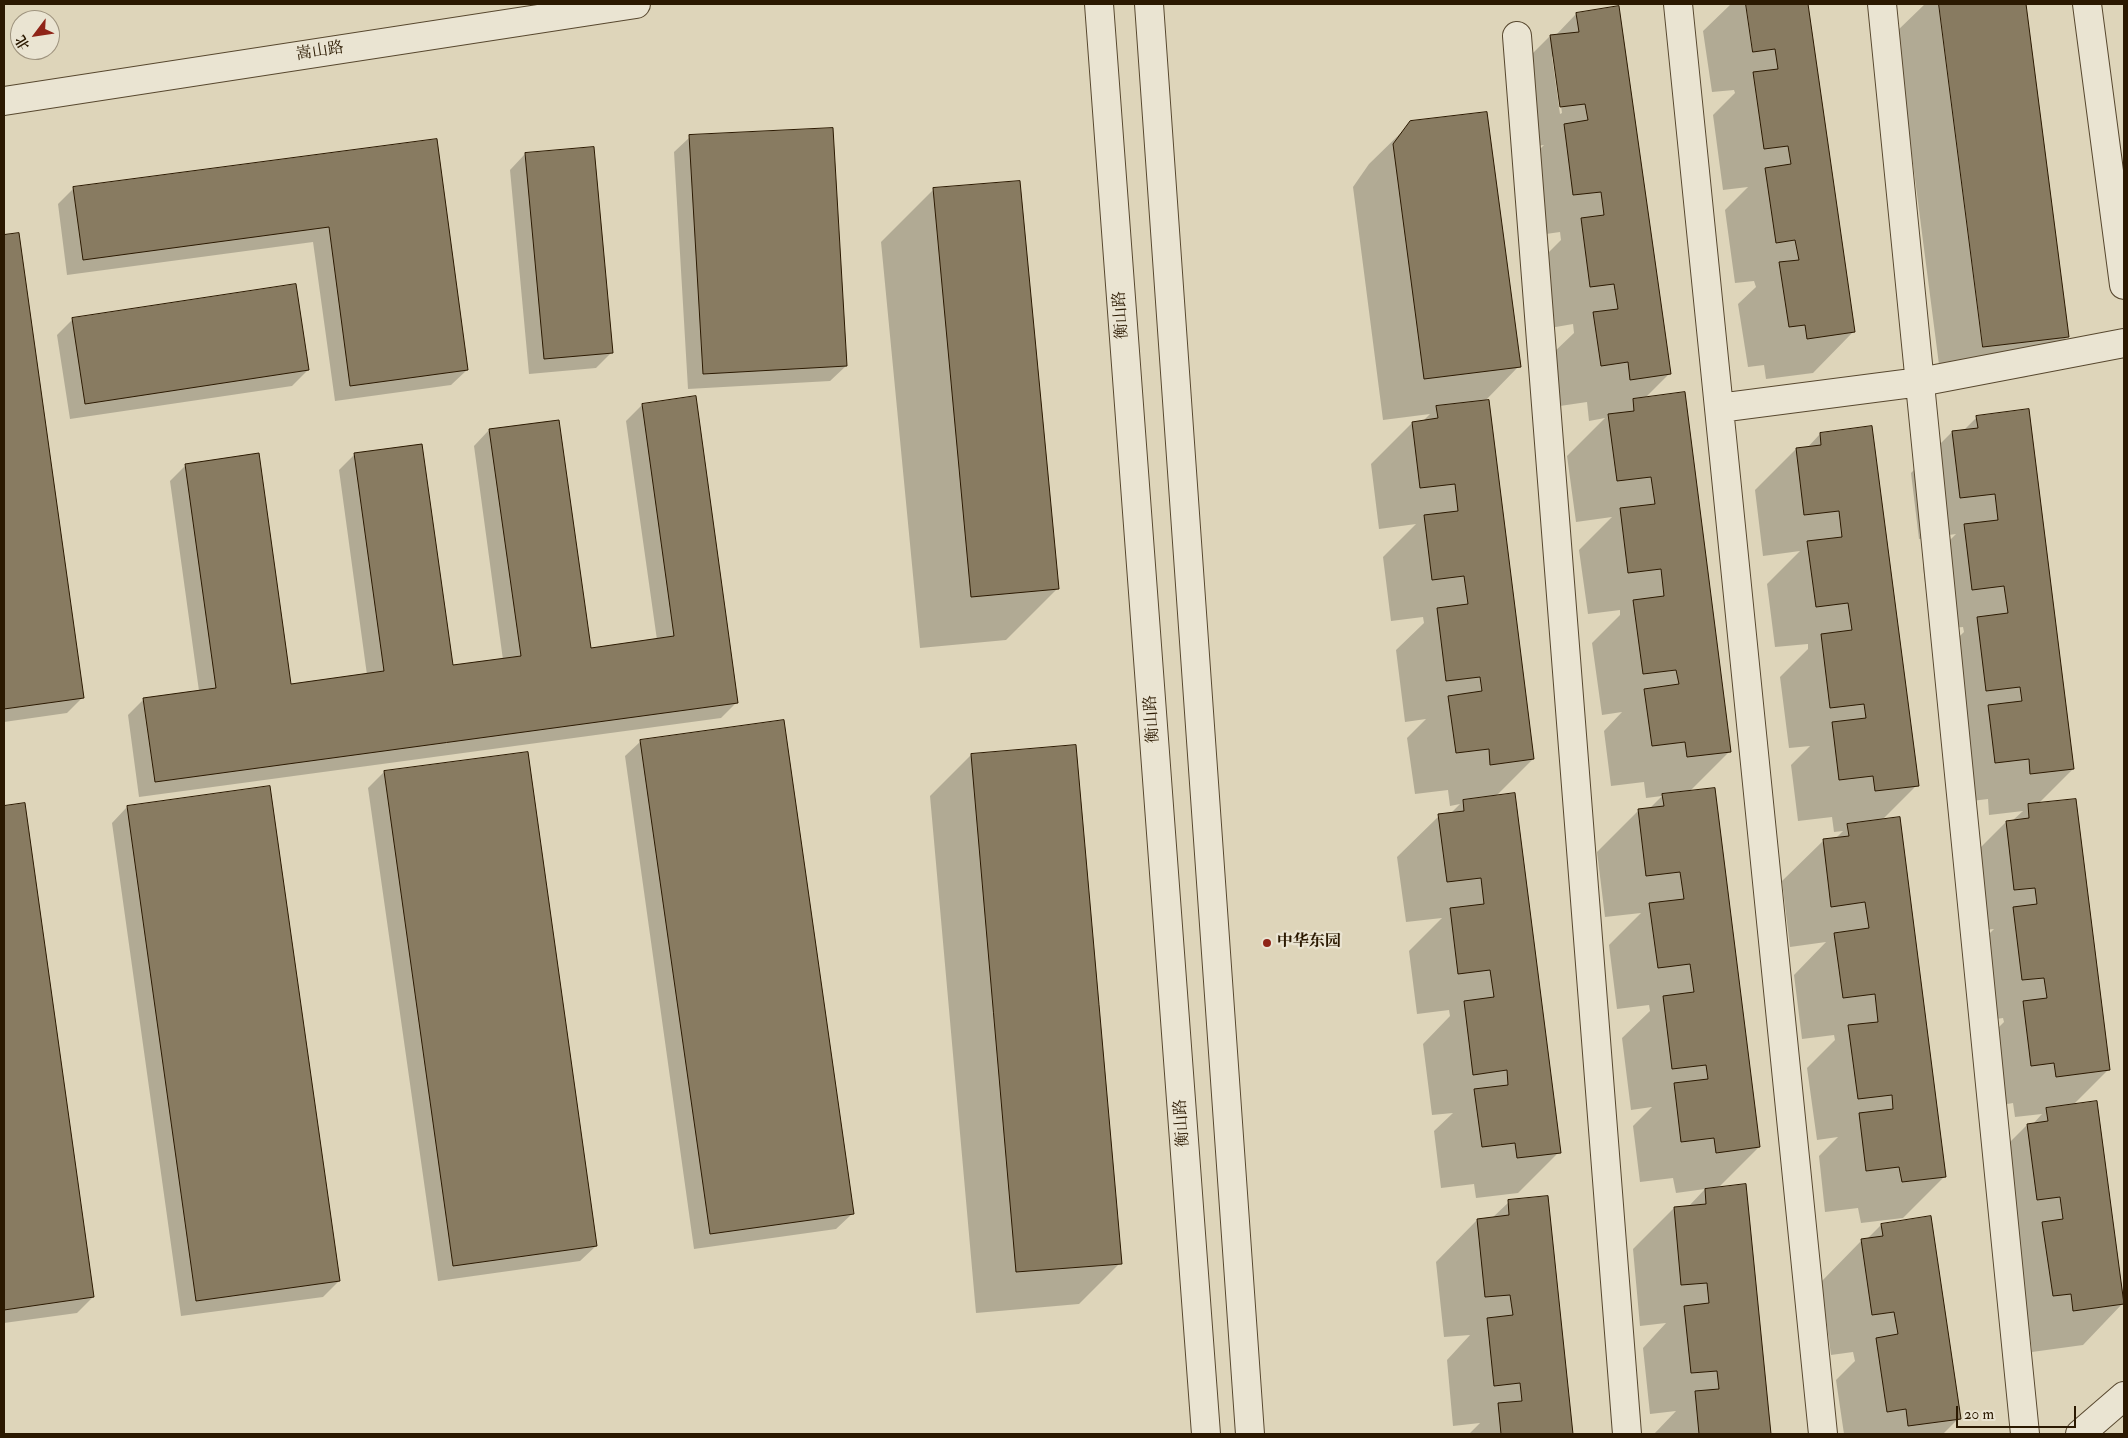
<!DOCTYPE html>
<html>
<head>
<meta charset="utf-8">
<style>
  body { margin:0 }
  #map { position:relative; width:2128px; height:1438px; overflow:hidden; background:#ded5ba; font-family:"IM FELL Double Pica","Noto Serif SC",serif }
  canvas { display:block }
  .frame { position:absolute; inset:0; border:5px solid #2b1901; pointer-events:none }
  .north { position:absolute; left:10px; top:10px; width:50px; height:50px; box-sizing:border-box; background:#eae4d2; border:1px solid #9e937e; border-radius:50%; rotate:239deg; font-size:14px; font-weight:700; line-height:20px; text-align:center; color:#2b1901 }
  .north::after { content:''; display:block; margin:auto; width:18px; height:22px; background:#8f2418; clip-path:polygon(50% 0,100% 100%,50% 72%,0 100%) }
  .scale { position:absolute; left:1956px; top:1406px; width:120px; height:22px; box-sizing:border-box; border:2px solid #2b1901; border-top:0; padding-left:6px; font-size:15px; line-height:18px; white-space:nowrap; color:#2b1901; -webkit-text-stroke:4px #eae4d2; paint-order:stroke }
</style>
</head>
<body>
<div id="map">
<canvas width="2128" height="1438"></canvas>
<div class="frame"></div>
<div class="north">北</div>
<div class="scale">20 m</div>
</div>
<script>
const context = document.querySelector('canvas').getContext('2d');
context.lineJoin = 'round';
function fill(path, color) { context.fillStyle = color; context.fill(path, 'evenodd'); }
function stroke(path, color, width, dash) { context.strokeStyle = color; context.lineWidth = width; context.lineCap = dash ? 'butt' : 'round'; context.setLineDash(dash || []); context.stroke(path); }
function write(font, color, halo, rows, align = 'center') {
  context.font = font + ' "IM FELL Double Pica","Noto Serif SC",serif'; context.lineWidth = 4.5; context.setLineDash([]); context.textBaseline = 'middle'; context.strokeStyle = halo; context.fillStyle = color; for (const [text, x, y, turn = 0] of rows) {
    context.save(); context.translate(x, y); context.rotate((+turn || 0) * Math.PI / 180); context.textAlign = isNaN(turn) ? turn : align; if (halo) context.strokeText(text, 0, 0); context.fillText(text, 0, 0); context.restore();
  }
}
fill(new Path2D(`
  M1731 4H1807L1854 331 1813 373 1766 379 1764 365 1748 367 1738 304 1756 287 1754 281 1735 283 1725 210 1748 187 1723 190 1713 115 1735 93 1734 90 1712 92 1703 31Z
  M1925 4H2025L2068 336 2027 377 1942 388 1896 32Z
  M1576 14 1669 374 1644 399 1730 751 1689 792 1759 1147 1717 1189 1744 1186 1769 1434H1654L1676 1411 1650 1414 1643 1348 1666 1323 1640 1326 1633 1249 1674 1208 1688 1207 1705 1189 1676 1193 1673 1178 1640 1182 1633 1126 1652 1107 1631 1110 1622 1038 1650 1011 1649 1005 1617 1009 1609 945 1641 913 1605 917 1597 852 1638 811 1649 809 1662 796 1646 798 1644 782 1611 786 1604 731 1622 712 1602 715 1592 643 1620 615V610L1588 614 1579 550 1612 517 1576 522 1567 456 1605 418 1589 421 1587 402 1560 406 1552 354 1574 333 1573 324 1550 328 1540 261 1561 240 1560 232 1532 236 1523 166 1544 145 1519 148 1509 77 1550 36H1555ZM1554 55 1562 113 1560 114 1552 57Z
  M1411 123 1519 366 1484 402 1533 759 1495 797 1559 1152 1518 1193 1476 1198 1474 1184 1441 1188 1434 1131 1453 1113 1432 1115 1423 1044 1450 1016 1449 1010 1417 1014 1409 951 1442 918 1406 922 1397 857 1439 816 1450 814 1460 804 1450 806 1448 790 1415 794 1407 738 1426 719 1405 722 1396 650 1424 623 1423 617 1391 621 1383 557 1416 524 1379 529 1371 464 1412 423 1423 421 1430 414 1383 420 1353 187 1369 164Z
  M690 137 846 366 830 381 688 389 674 152Z
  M436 140 467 370 451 385 335 401 313 242 67 275 58 204 74 188Z
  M525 154 612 352 596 368 529 374 510 170Z
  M933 190 1058 588 1006 640 920 648 881 242Z
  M18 234 83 697 67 713 4 722V236Z
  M73 319 308 370 292 386 70 419 57 335Z
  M642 405 737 702 721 718 139 797 128 715 144 699 199 691 170 481 186 465 290 686 367 675 339 470 355 454 452 666 503 660 474 446 489 430 590 649 657 640 626 421Z
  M1977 417 2073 769 2037 805 2108 1070 2072 1106 2096 1103 2124 1302 2083 1345 2032 1352 2030 1335 2012 1337 1986 1166 2027 1125H2032L2042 1114 2015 1117 2013 1103 1990 1107 1983 1043 2004 1022 2003 1018 1982 1021 1973 950 1994 929 1973 931 1965 863 2006 822 2012 821 2023 811 1989 815 1988 799 1955 803 1936 659 1964 632 1963 627 1931 630 1923 567 1956 534 1919 539 1911 473 1952 432 1963 431Z
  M1820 434 1917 785 1881 821 1944 1177 1903 1218 1861 1223 1858 1208 1825 1212 1819 1156 1838 1137 1817 1140 1807 1068 1835 1040 1834 1035 1802 1039 1794 975 1826 942 1790 947 1782 881 1824 840 1835 839 1843 831 1834 832 1832 817 1798 821 1791 765 1810 746 1789 748 1780 677 1808 649V644L1775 647 1767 584 1800 551 1763 556 1755 490 1796 449 1807 448Z
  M641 741 852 1214 836 1229 694 1249 625 756Z
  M526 753 596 1246 580 1261 438 1281 368 788 384 772Z
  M971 755 1120 1263 1079 1304 976 1313 930 796Z
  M24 804 93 1297 77 1313 4 1323V807Z
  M127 807 339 1281 323 1297 181 1316 112 823Z
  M1547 1198 1571 1434H1469L1480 1423 1453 1426 1447 1360 1470 1335 1444 1337 1436 1262 1477 1220 1491 1219 1509 1202Z
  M1881 1225 1959 1418 1943 1434H1844L1836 1380 1855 1361 1853 1352 1831 1355 1821 1282 1862 1240H1866Z`), '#0003');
const building = new Path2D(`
  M1746 4H1808L1855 332 1807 339 1805 325 1789 327 1779 262 1799 260 1795 240 1776 243 1765 168 1791 164 1788 146 1764 149 1753 72 1778 69 1775 49 1753 52Z
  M1939 4H2026L2069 337 1983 347Z
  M1619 6 1671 374 1630 380 1628 362 1601 366 1593 312 1618 309 1614 284 1590 287 1581 218 1604 215 1601 192 1573 195 1564 124 1588 120 1585 104 1560 107 1550 35 1579 32 1576 13Z
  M1487 112 1521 367 1424 379 1393 144 1410 121Z
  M833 128 847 366 703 374 689 135Z
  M437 139 468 370 350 386 329 227 83 260 73 187Z
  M594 147 613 353 544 359 525 153Z
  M1020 181 1059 589 971 597 933 188Z
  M19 233 84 698 4 709V235Z
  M296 284 309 370 85 404 72 318Z
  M1685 392 1731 752 1687 757 1685 742 1652 746 1644 689 1679 684 1676 670 1643 674 1633 600 1664 596 1661 569 1628 573 1620 508 1655 504 1651 477 1617 481 1608 414 1634 411 1633 399Z
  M696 396 738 703 155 782 143 698 216 688 185 464 259 453 291 684 384 671 354 453 422 444 453 665 521 656 489 429 559 420 591 648 674 636 642 404Z
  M1489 400 1534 759 1490 765 1489 749 1456 753 1448 696 1482 691 1480 677 1446 681 1437 608 1468 604 1464 576 1432 580 1424 515 1458 511 1455 484 1420 488 1412 422 1438 418 1436 406Z
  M2029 409 2074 769 2030 774 2029 759 1995 763 1988 705 2022 701 2020 687 1986 691 1977 617 2008 613 2004 586 1972 590 1964 524 1998 520 1995 494 1960 498 1952 431 1978 428 1976 416Z
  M1872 426 1919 786 1875 791 1873 776 1839 780 1832 722 1866 718 1864 704 1830 708 1821 634 1852 630 1848 603 1816 607 1807 541 1842 537 1839 511 1804 515 1796 448 1821 445 1820 433Z
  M784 720 854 1214 710 1234 640 740Z
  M1076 745 1122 1264 1016 1272 971 754Z
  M528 752 597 1246 453 1266 384 771Z
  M270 786 340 1281 196 1301 127 806Z
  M1715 788 1760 1147 1716 1153 1714 1138 1681 1142 1674 1083 1708 1079 1706 1065 1672 1069 1663 996 1694 992 1690 964 1658 968 1649 903 1684 899 1680 872 1646 876 1638 809 1664 806 1662 794Z
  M1515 793 1561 1153 1517 1158 1515 1143 1482 1147 1474 1089 1508 1085 1507 1070 1473 1075 1464 1001 1494 997 1490 970 1458 974 1450 908 1484 904 1481 878 1447 882 1438 814 1464 811 1463 800Z
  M2076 799 2110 1070 2056 1077 2054 1063 2031 1066 2023 1001 2047 998 2044 978 2022 980 2013 907 2037 904 2035 888 2014 890 2006 821 2029 818 2028 804Z
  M25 803 94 1297 4 1310V806Z
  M1900 817 1946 1177 1902 1182 1899 1167 1866 1171 1859 1113 1893 1109 1892 1095 1858 1099 1848 1025 1878 1022 1875 994 1843 998 1834 933 1869 928 1865 902 1831 907 1823 839 1849 836 1847 824Z
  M2097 1101 2124 1304 2073 1311 2071 1294 2053 1296 2042 1222 2063 1219 2060 1197 2037 1200 2027 1124 2048 1121 2046 1108Z
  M1746 1184 1771 1434H1699L1695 1391 1719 1389 1717 1371 1691 1373 1684 1306 1709 1303 1707 1283 1681 1285 1674 1207 1706 1204 1705 1189Z
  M1548 1196 1573 1434H1501L1498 1403 1522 1401 1520 1383 1494 1386 1487 1318 1513 1315 1510 1295 1485 1297 1477 1219 1509 1215 1508 1200Z
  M1931 1216 1961 1419 1908 1426 1906 1409 1887 1412 1876 1338 1898 1334 1894 1312 1872 1315 1861 1239 1883 1236 1881 1224Z`);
fill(building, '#887b61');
stroke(building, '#2b1901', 1);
const minor = new Path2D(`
  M1099 4 1206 1434
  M1149 4 1250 1434
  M1678 4 1823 1434
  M1882 4 2025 1434
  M2087 4 2124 285
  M1517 36 1627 1434
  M4 101 636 4
  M1719 408 1920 382 2124 343
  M2080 1434 2124 1396`);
stroke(minor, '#58482f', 30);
stroke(minor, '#eae4d2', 28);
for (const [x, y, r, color] of [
  [1267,943,5,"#8f2418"]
]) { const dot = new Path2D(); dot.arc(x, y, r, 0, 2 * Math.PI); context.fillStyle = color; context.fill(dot); stroke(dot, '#eae4d2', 2); }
write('16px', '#2b1901', '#eae4d2', [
  ["嵩山路",320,52,-9],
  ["衡山路",1122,315,-94],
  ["衡山路",1153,719,-94],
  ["衡山路",1183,1123,-94]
]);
write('bold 16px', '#2b1901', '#eae4d2', [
  ["中华东园",1277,943]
], 'left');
</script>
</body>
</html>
